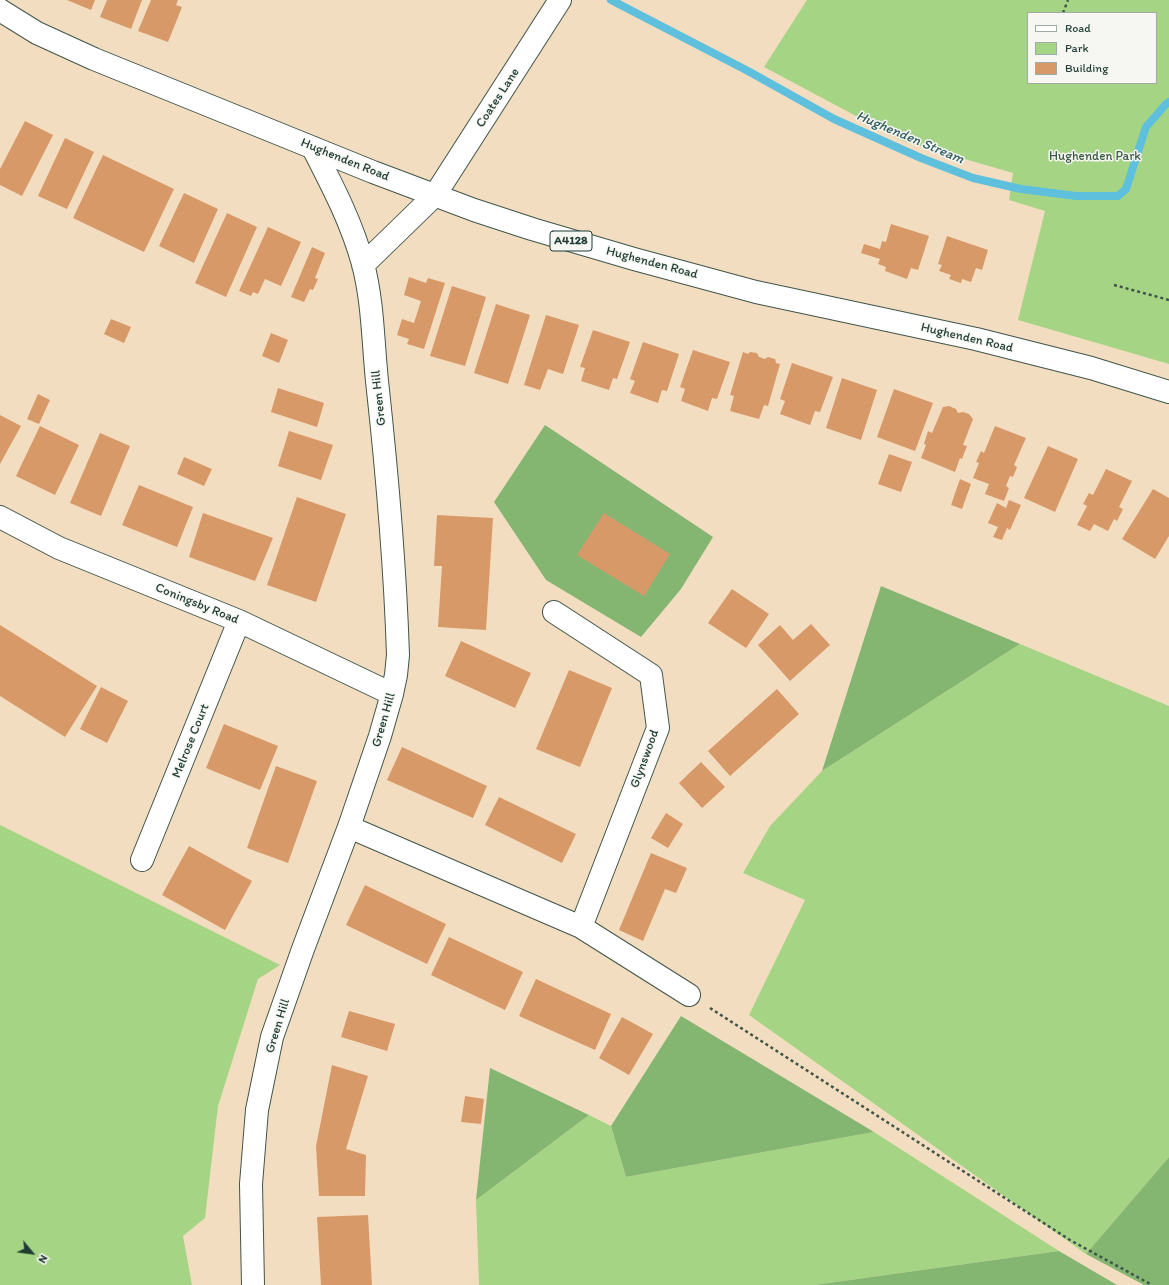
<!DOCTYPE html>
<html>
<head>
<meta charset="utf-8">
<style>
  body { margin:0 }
  #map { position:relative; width:1169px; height:1285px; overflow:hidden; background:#f3ddc0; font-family:Itim,sans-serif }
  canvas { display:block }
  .legend { position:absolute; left:1027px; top:12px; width:130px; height:72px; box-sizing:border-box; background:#f6f6f2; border:1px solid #a0aca6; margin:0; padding:5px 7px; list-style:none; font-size:12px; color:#1f3d34 }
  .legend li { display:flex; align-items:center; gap:8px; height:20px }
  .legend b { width:20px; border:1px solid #a0aca6 }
  .north { position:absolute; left:12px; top:1233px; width:40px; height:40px; -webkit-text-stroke:3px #f6f6f2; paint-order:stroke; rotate:119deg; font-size:11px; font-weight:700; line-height:16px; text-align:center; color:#1f3d34 }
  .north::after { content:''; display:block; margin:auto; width:14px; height:18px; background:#1f3d34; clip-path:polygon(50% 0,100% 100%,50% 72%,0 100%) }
</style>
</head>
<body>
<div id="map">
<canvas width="1169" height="1285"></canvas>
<ul class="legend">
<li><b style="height:5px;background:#fff"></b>Road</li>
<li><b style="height:11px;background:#a5d584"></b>Park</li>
<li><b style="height:11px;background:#d89969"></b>Building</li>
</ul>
<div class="north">N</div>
</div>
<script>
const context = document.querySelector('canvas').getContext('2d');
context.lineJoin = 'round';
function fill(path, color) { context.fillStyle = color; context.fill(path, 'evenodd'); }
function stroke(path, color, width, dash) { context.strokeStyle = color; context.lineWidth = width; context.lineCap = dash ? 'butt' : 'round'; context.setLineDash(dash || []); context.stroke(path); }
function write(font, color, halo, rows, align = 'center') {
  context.font = font + ' Itim,sans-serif'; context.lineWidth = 3; context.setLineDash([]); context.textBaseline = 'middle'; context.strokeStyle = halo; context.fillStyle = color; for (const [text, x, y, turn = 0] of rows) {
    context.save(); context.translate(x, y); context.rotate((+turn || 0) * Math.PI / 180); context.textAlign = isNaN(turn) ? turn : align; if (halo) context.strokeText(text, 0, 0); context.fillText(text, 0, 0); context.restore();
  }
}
fill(new Path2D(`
  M807 0H1169V364L1018 320 1045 211 1009 200 1013 173 903 141 764 67ZM1028 13H1156V83H1028Z
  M1020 644 1169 706V1157L1086 1254 749 1015 805 900 743 873 770 826 822 771Z
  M0 825 280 965 258 979 218 1106 205 1218 183 1236 192 1285H0Z
  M589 1115 611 1126 626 1177 874 1132 1059 1251 814 1285H479L476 1200Z`), '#a5d584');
fill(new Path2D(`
  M545 425 713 537 681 589 641 637 546 580 494 502Z
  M881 586 1020 644 822 771Z
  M681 1016 874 1132 626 1177 611 1126Z
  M490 1068 589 1115 476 1200Z
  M1169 1157V1285H1144L1086 1254Z
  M1059 1251 1117 1285H814Z`), '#84b672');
stroke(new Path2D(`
  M611 0 748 71 834 119 921 158 973 178 1021 189 1076 196H1118L1126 189 1146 127 1166 104 1169 102`), '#5fc0dd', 8);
fill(new Path2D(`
  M67 0H95L91 10Z
  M107 0H142L131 29 100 17Z
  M151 0H178L176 5 182 7 168 42 138 31Z
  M25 121 53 135 22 196 0 185V169Z
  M65 138 94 152 67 209 38 196Z
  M103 155 174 189 144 252 73 218Z
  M184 193 218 209 194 263 159 246Z
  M227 213 257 227 226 297 195 283Z
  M891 224 929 236 918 270 911 268 907 279 885 271 886 267 878 264 880 259 861 253 864 244 880 249 882 241 886 242Z
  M268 227 301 242 281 286 265 279 258 294 253 292 251 296 239 291Z
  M947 236 988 250 982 270 976 268 971 282 962 279 961 283 949 279 951 275 939 271 942 265 938 264Z
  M312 247 325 253 315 278 318 279 313 290 310 289 304 302 291 297Z
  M409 277 426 283 428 278 445 283 424 349 407 344 409 339 397 335 402 319 414 323 421 301 404 295Z
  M452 286 486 297 465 366 430 356Z
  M496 304 530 315 508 384 474 373Z
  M546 315 579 325 563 374 548 369 540 390 524 385Z
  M111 319 131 327 124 343 104 334Z
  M593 330 630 342 617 379 613 378 609 390 581 381 585 368 580 367Z
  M271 333 288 340 279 363 262 356Z
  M643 342 679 354 667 391 662 390 658 403 630 393 635 381 630 379Z
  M693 350 730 362 717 399 712 398 708 411 681 401 685 389 680 387Z
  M743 352 748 354 750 352 757 353 759 357 765 359 768 357 775 359 776 363 780 364 768 406 764 405 759 419 730 411 734 396 730 395Z
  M792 363 833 377 820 412 815 411 810 425 780 414 785 401 780 399Z
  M842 378 877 390 861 440 826 428Z
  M278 388 324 403 317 427 271 412Z
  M894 389 933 403 915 451 877 437Z
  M38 394 50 400 39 424 27 419Z
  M949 406 956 409 958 413 963 412 969 414 973 419 963 445 967 446 962 459 960 458 955 472 921 458 926 445 924 444 928 431 932 433 943 407Z
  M0 415 21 426 0 464Z
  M40 426 79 445 55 495 16 476Z
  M995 426 1026 438 1014 465 1017 467 1013 477 1010 476 1006 486 1009 488 1004 501 985 494 989 484 973 478 979 463 976 462 981 451 984 453Z
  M289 431 333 445 321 480 278 466Z
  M100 433 130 446 101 516 70 503Z
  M1048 446 1078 459 1055 512 1024 498Z
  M889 454 912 462 901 492 878 484Z
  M184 457 212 469 204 486 177 474Z
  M1106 469 1132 481 1119 507 1123 509 1117 521 1114 519 1108 531 1094 524 1090 531 1077 525 1087 506 1083 504 1089 493 1093 495Z
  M960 479 971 484 962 509 951 505Z
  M139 485 193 507 177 547 122 525Z
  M1153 489 1169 498V536L1155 559 1122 539Z
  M297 497 346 514 316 602 267 585Z
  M1009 500 1021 505 1010 530 1007 528 1002 540 993 537 998 527 988 523 997 503 1006 508Z
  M203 513 273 538 255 581 189 557Z
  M604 513 670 554 644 596 577 555Z
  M437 515 493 518 486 630 438 627 442 566H434Z
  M732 589 769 614 746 648 708 623Z
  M811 624 830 645 790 681 758 645 780 625 793 640Z
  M0 625 97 686 65 737 0 696Z
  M461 641 531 673 515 708 445 676Z
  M569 670 612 688 580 767 536 749Z
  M101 687 128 701 107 743 80 729Z
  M777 689 799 714 730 776 708 751Z
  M224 724 278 746 260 790 206 768Z
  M402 747 487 786 473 818 387 780Z
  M701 762 725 787 702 808 679 783Z
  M276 766 317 781 288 863 247 848Z
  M499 797 576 834 562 863 485 825Z
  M666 813 683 824 668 848 651 838Z
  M189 846 252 881 225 930 162 895Z
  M651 853 687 868 676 893 665 889 643 941 619 930Z
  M365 885 446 924 427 964 346 925Z
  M449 937 523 972 505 1010 431 975Z
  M536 979 611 1014 595 1050 519 1016Z
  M349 1011 395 1024 387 1051 341 1037Z
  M622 1017 653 1034 629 1075 599 1058Z
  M332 1065 368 1076 346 1149 366 1155 365 1196H319L316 1146Z
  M465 1096 484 1099 481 1124 461 1122Z
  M368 1215 372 1285H321L317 1217Z`), '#d89969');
const minor = new Path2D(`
  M363 265 435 195 560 0
  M0 517 59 548 239 621 392 694
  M554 612 651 675 658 728 581 927
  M349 827 581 927 689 995
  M142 860 239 621
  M253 1285 251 1184 257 1110 272 1037 303 949 349 827 380 736 392 694 396 675 398 655C395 563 387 472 377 381 373 342 373 302 363 264 352 223 332 185 313 148`);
const major = new Path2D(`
  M0 10 37 33 94 59 373 172 474 210 532 229 634 259 756 292 976 339 1091 368 1169 392`);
stroke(minor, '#3f5549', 24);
stroke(major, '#3f5549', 24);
stroke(new Path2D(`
  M1063 13 1068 0
  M1114 285 1169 300
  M710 1008 1070 1240 1152 1285`), '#3f5549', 2.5, [3, 3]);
stroke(minor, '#fff', 22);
stroke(major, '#fff', 22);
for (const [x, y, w] of [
  [571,241,42]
]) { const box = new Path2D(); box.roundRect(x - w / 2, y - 10, w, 20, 3); context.fillStyle = '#f6f6f2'; context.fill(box); stroke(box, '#1f3d34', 1); }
write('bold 12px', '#1f3d34', null, [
  ["A4128",571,241]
]);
write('13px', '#1f3d34', '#f6f6f2', [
  ["Coates Lane",498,98,-57],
  ["Hughenden Road",345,160,22],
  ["Hughenden Road",652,263,15],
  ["Hughenden Road",967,338,13],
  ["Green Hill",379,398,-96],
  ["Coningsby Road",197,604,22],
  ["Green Hill",384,720,-74],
  ["Melrose Court",191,741,-68],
  ["Glynswood",645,759,-70],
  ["Green Hill",278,1026,-73]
]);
write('13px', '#3a5b44', '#f6f6f2', [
  ["Hughenden Park",1095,157]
]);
write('italic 14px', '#2f5e5e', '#f6f6f2', [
  ["Hughenden Stream",910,138,23]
]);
</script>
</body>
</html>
